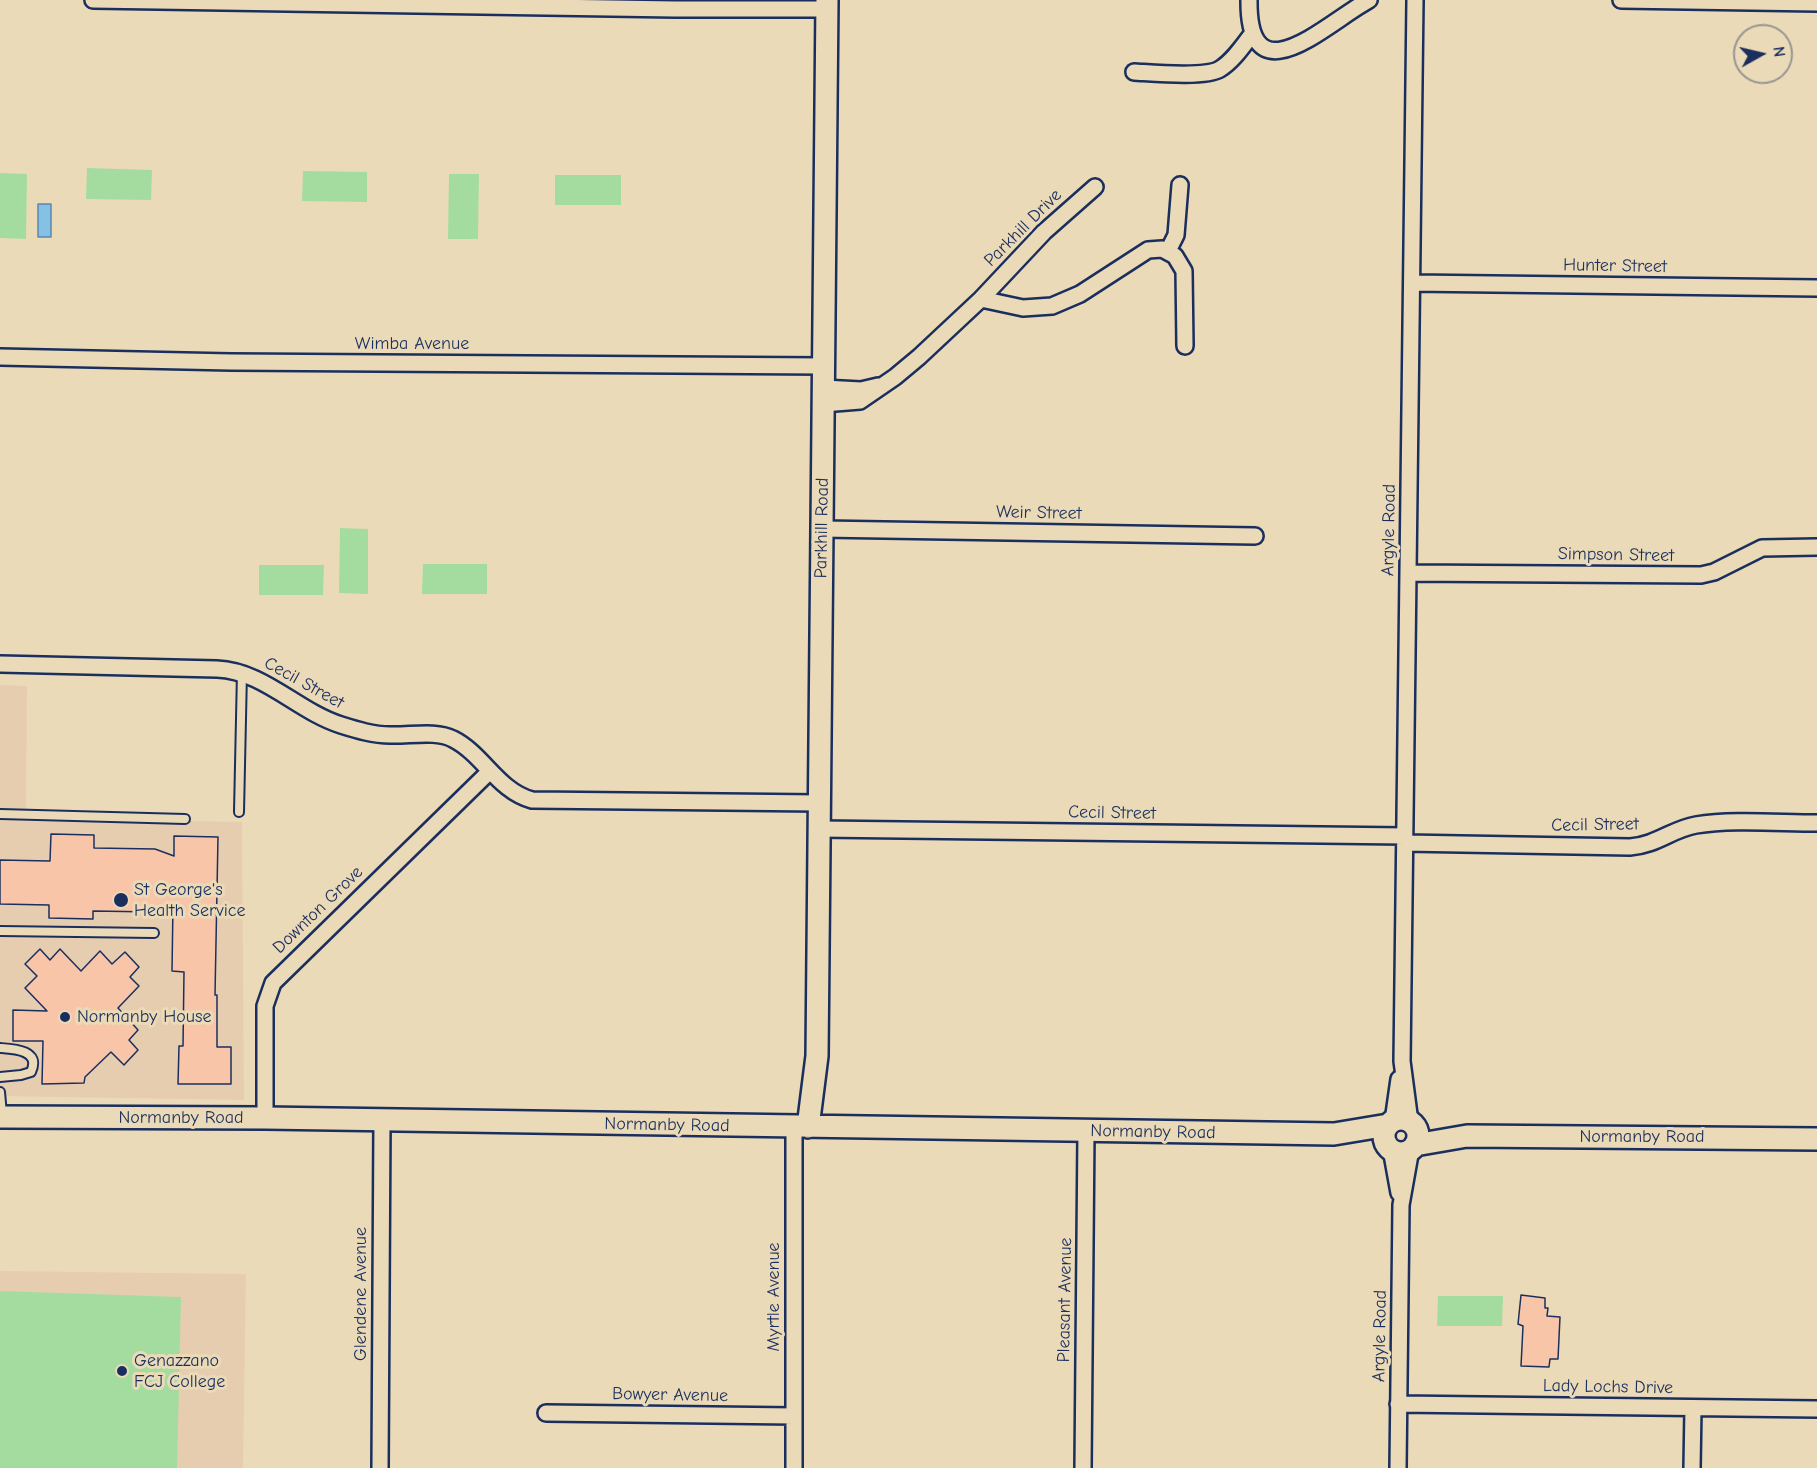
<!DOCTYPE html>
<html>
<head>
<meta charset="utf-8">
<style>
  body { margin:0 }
  #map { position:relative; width:1817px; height:1468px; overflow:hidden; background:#ebdab7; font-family:"Comic Neue",sans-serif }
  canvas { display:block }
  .north { position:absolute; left:1733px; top:24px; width:60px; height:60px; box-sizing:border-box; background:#ebdab7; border:2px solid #989693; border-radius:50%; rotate:82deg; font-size:16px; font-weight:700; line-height:24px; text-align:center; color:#1b2f5e }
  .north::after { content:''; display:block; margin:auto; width:21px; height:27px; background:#1b2f5e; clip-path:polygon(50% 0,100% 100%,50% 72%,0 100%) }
</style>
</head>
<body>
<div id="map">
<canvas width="1817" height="1468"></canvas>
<div class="north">N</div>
</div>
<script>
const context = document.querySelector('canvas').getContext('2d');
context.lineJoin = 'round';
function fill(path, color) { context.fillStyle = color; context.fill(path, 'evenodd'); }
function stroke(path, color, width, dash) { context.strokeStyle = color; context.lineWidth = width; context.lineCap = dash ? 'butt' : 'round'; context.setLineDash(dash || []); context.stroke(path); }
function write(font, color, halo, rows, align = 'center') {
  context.font = font + ' "Comic Neue",sans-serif'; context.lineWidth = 6; context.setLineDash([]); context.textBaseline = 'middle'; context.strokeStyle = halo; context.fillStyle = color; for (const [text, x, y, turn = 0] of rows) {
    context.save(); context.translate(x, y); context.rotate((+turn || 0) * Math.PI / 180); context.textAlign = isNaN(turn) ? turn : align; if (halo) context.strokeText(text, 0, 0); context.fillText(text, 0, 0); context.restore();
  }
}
fill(new Path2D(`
  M0 685 27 686 26 810 189 816 190 821 242 822 244 1100 0 1096Z
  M0 1271 246 1274 243 1468H0Z`), '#e7cdb0');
fill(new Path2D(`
  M87 168 152 170 151 200 86 199Z
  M303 171 367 172V202L302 201Z
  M0 173 27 174 26 239 0 238Z
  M449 174H479L478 239H448Z
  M555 175H621V205H555Z
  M340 528 368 529V594L339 593Z
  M423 564H487V594H422Z
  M259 565H324L323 595H259Z
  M0 1291 181 1297 177 1468H0Z
  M1438 1296H1503L1502 1326H1437Z`), '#a4dca0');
const water = new Path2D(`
  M38 204H51V237H38Z`);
fill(water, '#85c1e4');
stroke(water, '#5b87ae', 1.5);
const building = new Path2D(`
  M51 834 94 835V848L155 849 174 856V836L218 837 215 995H217V1047H231V1084H178L179 1046H183L184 972 172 971 173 904 154 912 93 911V919L49 918V905L0 904V860L50 861Z
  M40 949 50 960 60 949 81 971 100 951 112 964 125 952 139 967 130 977 139 986 118 1008 138 1030 129 1040 138 1050 124 1065 111 1052 85 1077 84 1083 42 1084 43 1041H13V1010L47 1011 25 988 37 976 25 964Z
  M1521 1295 1545 1298V1308H1548L1547 1316 1560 1317 1558 1359H1550L1549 1367 1521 1366 1523 1326 1518 1324Z`);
fill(building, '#f8c5a9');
stroke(building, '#1b2f5e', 1.5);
const lane = new Path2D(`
  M239 812 242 672
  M0 814 185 819
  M0 931 154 933
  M0 1048C14 1049 41 1050 31 1072L21 1075 0 1077
  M0 1092 2 1114`);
const street = new Path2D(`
  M93 0 675 9H827
  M1249 0C1248 102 1328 22 1369 0
  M1621 0 1817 3
  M1134 72C1153 73 1205 78 1220 69 1233 61 1243 46 1252 34
  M1168 251 1176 235 1180 185
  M1412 283 1817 288
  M981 299 1023 308 1052 306 1080 294 1148 250 1162 249 1175 256 1184 271 1185 346
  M0 357 231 362 823 366
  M823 388 861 390 878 386
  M823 404 860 401 895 377 919 357 981 299 1044 232 1095 187
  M822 529 1255 536
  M1408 573 1701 575 1714 572 1762 548 1817 547
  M0 664 217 669C264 671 297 711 341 725 357 730 373 735 390 735 409 736 436 730 453 739 483 754 498 791 532 800L819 803
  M819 829 1405 836
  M1405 843 1630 847C1657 845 1672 829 1696 825 1731 819 1780 823 1817 823
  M265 1118V1006L273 983 490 771
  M1393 1121 1399 1079
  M1410 1122 1402 1061 1415 0
  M794 1127V1468
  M1391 1149 1399 1193
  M1398 1404 1817 1409
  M546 1413 794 1416
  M380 1468 382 1120
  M1083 1468 1086 1131
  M1398 1468 1401 1205 1411 1149
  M1692 1468 1693 1408`);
const secondary = new Path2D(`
  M0 1117 265 1118 1334 1134 1388 1125
  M1384 1136a17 17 0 1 1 34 0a17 17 0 1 1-34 0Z
  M808 1127 817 1056 827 0
  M1415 1145 1467 1136 1817 1139`);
stroke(lane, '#1b2f5e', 12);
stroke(street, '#1b2f5e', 20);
stroke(secondary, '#1b2f5e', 26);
stroke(lane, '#ebdab7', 8);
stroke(street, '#ebdab7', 15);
stroke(secondary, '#ebdab7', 21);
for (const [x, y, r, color] of [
  [121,900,8,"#1b2f5e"],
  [65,1017,6,"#1b2f5e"],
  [122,1371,6,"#1b2f5e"]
]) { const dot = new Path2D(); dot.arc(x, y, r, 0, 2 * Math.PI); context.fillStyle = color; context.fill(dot); stroke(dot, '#ebdab7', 2); }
write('18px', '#1b2f5e', '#ebdab7', [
  ["Parkhill Drive",1023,228,-45],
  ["Hunter Street",1615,266,1],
  ["Wimba Avenue",412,344],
  ["Weir Street",1039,513,1],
  ["Parkhill Road",822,528,-89],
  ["Argyle Road",1389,530,-89],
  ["Simpson Street",1616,555,1],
  ["Cecil Street",304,683,29],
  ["Cecil Street",1112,813,1],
  ["Cecil Street",1595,825,-1],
  ["Downton Grove",318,910,-44],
  ["Normanby Road",181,1118],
  ["Normanby Road",667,1125,1],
  ["Normanby Road",1153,1132,1],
  ["Normanby Road",1642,1137],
  ["Glendene Avenue",361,1294,-90],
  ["Myrtle Avenue",774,1297,-90],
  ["Pleasant Avenue",1065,1300,-89],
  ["Argyle Road",1380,1336,-89],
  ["Lady Lochs Drive",1608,1387,1],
  ["Bowyer Avenue",670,1395,1]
]);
write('18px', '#1b2f5e', '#ebdab7', [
  ["St George's",134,890],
  ["Health Service",134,911],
  ["Normanby House",77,1017],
  ["Genazzano",134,1361],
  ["FCJ College",134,1382]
], 'left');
</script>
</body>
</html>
